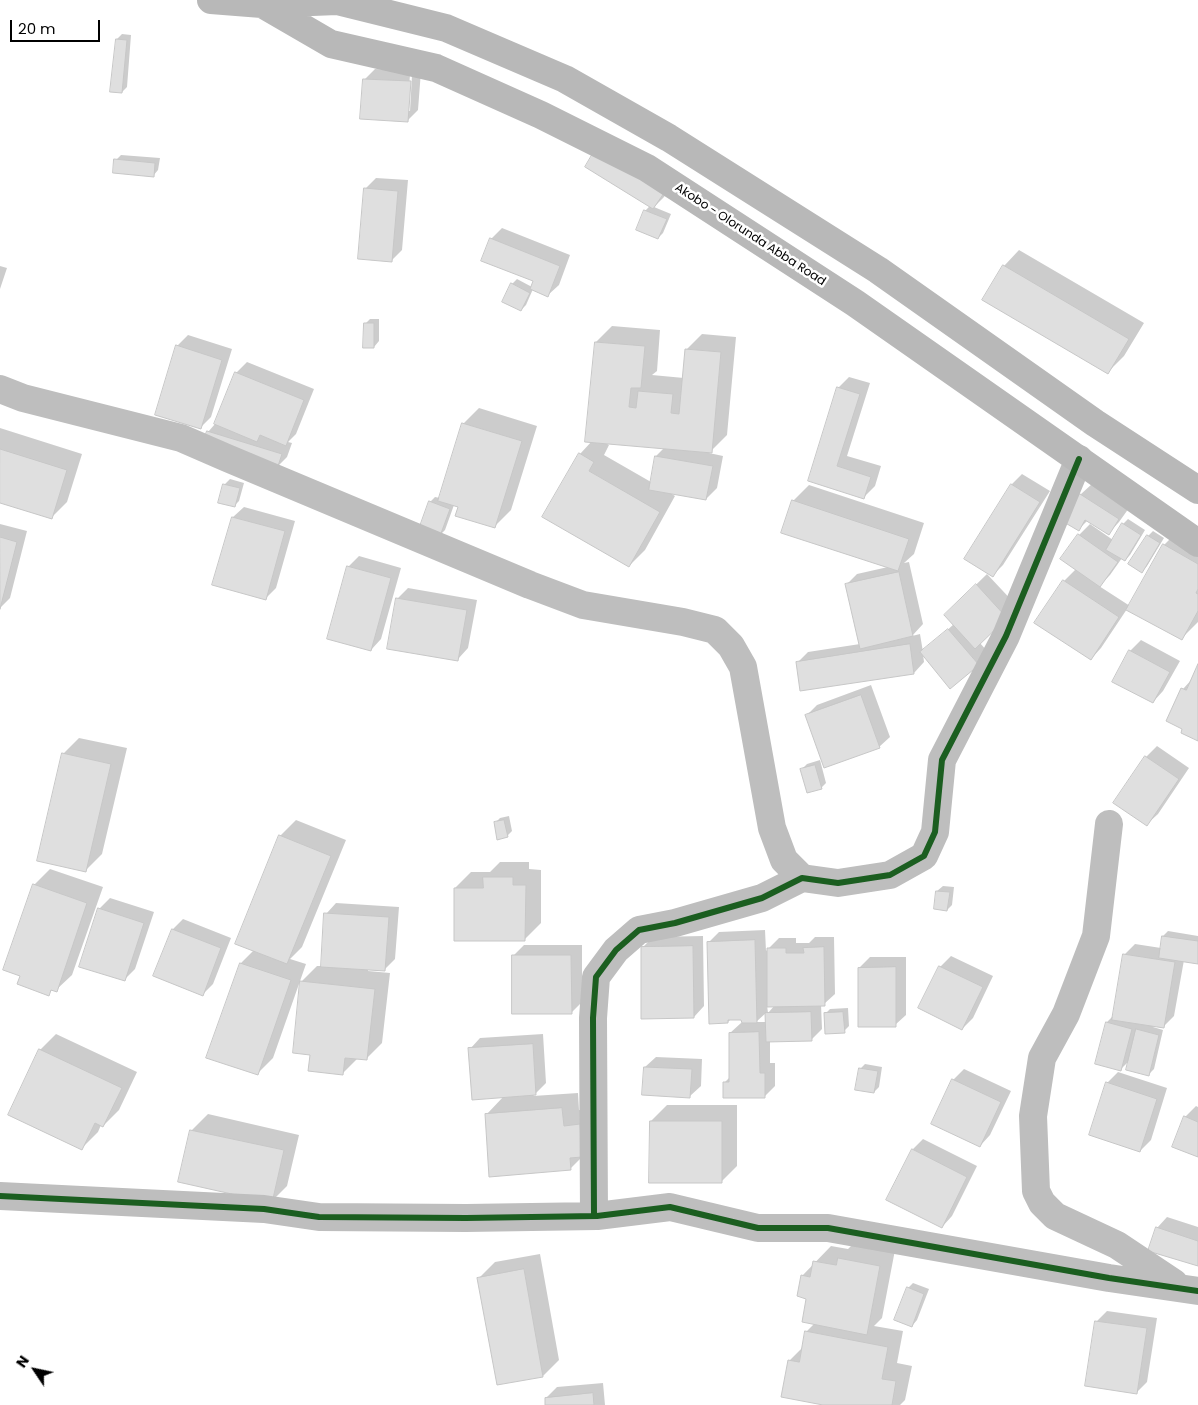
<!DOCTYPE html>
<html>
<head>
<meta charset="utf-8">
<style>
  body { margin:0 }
  #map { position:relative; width:1198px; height:1405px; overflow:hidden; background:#fff; font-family:Poppins,sans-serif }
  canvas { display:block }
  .north { position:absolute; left:10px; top:1345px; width:50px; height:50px; -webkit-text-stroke:4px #fff; paint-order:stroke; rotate:304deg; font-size:14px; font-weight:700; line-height:20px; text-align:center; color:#000 }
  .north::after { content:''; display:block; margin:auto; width:18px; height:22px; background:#000; clip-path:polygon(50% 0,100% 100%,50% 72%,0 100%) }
  .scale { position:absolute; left:10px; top:20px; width:90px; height:22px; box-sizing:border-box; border:2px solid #000; border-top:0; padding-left:6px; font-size:15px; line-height:18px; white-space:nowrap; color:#000; -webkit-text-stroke:4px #fff; paint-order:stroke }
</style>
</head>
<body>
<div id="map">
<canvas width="1198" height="1405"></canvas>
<div class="north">N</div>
<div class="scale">20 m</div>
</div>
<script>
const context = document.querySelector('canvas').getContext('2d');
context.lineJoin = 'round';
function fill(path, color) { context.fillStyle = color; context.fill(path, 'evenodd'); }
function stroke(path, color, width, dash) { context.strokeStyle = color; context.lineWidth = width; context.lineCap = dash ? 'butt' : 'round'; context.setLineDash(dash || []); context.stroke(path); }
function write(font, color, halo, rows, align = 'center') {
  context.font = font + ' Poppins,sans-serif'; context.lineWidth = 5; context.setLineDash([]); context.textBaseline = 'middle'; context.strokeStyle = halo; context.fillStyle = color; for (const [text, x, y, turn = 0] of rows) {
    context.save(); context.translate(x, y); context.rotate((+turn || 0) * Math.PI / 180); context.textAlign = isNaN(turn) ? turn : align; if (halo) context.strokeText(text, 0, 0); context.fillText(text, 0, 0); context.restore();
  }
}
fill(new Path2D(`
  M122 34 131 35 127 87 122 92 117 39Z
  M375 69 421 71 418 110 408 120 364 80ZM410 75H412L410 111H407Z
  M121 155 160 158 158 170 153 176 116 160Z
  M376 178 408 180 402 250 391 261 365 189Z
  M673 182 664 197 654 207 671 214 663 233 658 238 645 211Z
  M502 228 570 255 559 285 548 295 533 289 526 305 521 310 512 284 517 279 532 287 535 280 491 239Z
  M1019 250 1144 323 1124 356 1108 372 1004 266Z
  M0 266 7 268 0 289Z
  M370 319H379V341L374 347 365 324Z
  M612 326 660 330 657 371 652 375 684 378 686 350 702 334 736 337 727 435 709 453 723 456 717 488 706 499 669 492 675 496 645 550 629 566 544 517 580 454 592 441 596 342ZM604 442 665 447 656 456 651 482 604 455 609 445Z
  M188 335 232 349 211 417 200 428 177 346Z
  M247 362 314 389 296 434 288 442 292 443 287 457 276 468 208 432 215 424 236 373Z
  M849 377 870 383 847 456 881 466 875 486 864 497 810 480 838 388Z
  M479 408 537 426 511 510 495 526 454 505 445 530 440 535 430 502 435 497 440 498 463 424Z
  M0 428 82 454 67 502 51 518 0 502Z
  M1022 474 1050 491 1003 565 992 576 965 558 1012 484Z
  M230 479 244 483 239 501 234 506 220 502 225 484Z
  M1092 484 1129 508 1119 522 1109 533 1088 520 1078 530 1064 520 1081 494Z
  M809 485 924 523 914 554 904 563 909 562 923 624 912 636 920 634 923 652 954 624 945 615 987 574 1017 606 979 642 989 653 978 664 923 654 924 662 914 673 797 663 808 652 860 644 847 584 857 574 888 567 793 501Z
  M244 507 295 521 276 588 265 599 214 584 233 517Z
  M1128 519 1145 530 1130 555 1125 560 1122 558 1110 575 1099 586 1130 606 1164 545 1180 529 1198 539V622L1181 639 1127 609 1101 648 1091 659 1064 581 1076 569 1062 559 1079 535 1090 524 1113 540 1123 524Z
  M0 524 27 531 10 598 0 608Z
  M1153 531 1164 538 1147 566 1142 571 1148 536Z
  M359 556 401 568 381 639 371 650 348 567Z
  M408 588 477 600 468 648 458 659 397 599Z
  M1141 640 1180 661 1163 691 1153 702 1130 651Z
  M1198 667V740L1184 728 1167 720 1183 689 1193 678Z
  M871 685 890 737 879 747 806 716 817 705Z
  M79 738 127 748 102 854 86 870 63 754Z
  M1157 746 1189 768 1158 814 1147 824 1115 803 1146 757Z
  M820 760 826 783 821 788 802 769 807 764Z
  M509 816 512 831 507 836 495 823 500 818Z
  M296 820 346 840 302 947 290 959 306 964 273 1058 257 1074 241 963 254 950 280 836Z
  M500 862H529V869L541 870V923L525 939 455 888 471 872H490Z
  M50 869 103 887 72 975 56 990 53 989 48 994 22 975 34 885Z
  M943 886 954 887 952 905 947 910 935 908 937 891Z
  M110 898 154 912 135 969 125 979 99 909Z
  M336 903 399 907 395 959 384 970 368 969V971L390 973 382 1043 366 1059 358 1058 342 1074 311 1054 301 982 317 966H322L326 914Z
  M183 919 231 938 213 984 202 995 173 929Z
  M765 930 766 951 779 938H796V943H809L815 937H834L835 994 824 1004H821L822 1029 811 1040 770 1041V1063H775V1086L765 1096 724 1083 731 1076 730 1033 741 1023 743 1022V1018L731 1019 728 1022 708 943 719 932ZM767 1005H775L768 1013ZM767 1012V1022H756Z
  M1168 931 1198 936V963L1184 960 1174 1016 1163 1027 1154 1025 1153 1027 1163 1030 1154 1069 1149 1074 1129 1061 1121 1069 1107 1022 1114 1015 1124 955 1135 944 1161 948 1163 936Z
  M703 936 704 1006 694 1017 642 948 653 937Z
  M524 945H582V1002L571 1013 513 956Z
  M951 956 993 976 973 1018 962 1029 940 967Z
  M870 957H906V1015L895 1025 859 968Z
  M848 1008 849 1026 844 1031 825 1014 830 1009Z
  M56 1034 137 1072 119 1110 103 1126 101 1125 98 1132 82 1148 40 1050Z
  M543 1034 546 1083 533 1096 578 1093 579 1110 595 1109 586 1153 570 1169 486 1115 504 1096 470 1049 480 1038Z
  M656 1057 702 1059 701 1086 690 1096 645 1067Z
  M865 1064 882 1067 879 1087 874 1092 860 1069Z
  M964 1069 1011 1091 990 1135 980 1146 953 1080Z
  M1118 1072 1167 1088 1151 1140 1140 1151 1107 1083Z
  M667 1105H737V1166L721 1182 651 1121Z
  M1196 1106 1198 1107V1156L1185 1117Z
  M208 1114 299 1135 287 1186 271 1202 180 1181 192 1130Z
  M923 1139 977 1166 952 1216 942 1227 913 1149Z
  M1167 1217 1198 1227V1265L1157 1228Z
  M855 1242 895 1250 882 1318 874 1326 903 1331 897 1363 912 1366 905 1400 900 1405H830L790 1360 803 1347 806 1332 814 1324 802 1276 831 1246 848 1249Z
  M540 1254 559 1360 543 1376 479 1278 495 1262Z
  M913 1283 929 1289 917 1320 912 1326 908 1288Z
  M1107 1311 1157 1318 1147 1382 1136 1393 1096 1322Z
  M603 1383 605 1405H547L546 1398 557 1387Z`), '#0003');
const building = new Path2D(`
  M116 39 127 40 122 93 110 92Z
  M363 79 411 81 408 122 360 119Z
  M595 150 664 193 653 209 585 167Z
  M114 159 155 163 154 177 113 173Z
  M364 188 398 191 392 262 358 259Z
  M644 210 667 219 658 239 636 230Z
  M490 238 560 266 548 297 530 289 533 281 481 261Z
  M1003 265 1129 339 1108 374 982 300Z
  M511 283 530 293 521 311 502 302Z
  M364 323H374V348H363Z
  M595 342 645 346 641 388H631L629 407 636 408 638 391 673 394 671 413 679 414 685 349 721 352 712 453 585 442Z
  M176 345 222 360 201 429 155 415Z
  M235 372 304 400 286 446 260 435 257 442 214 424Z
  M837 387 860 394 837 466 871 477 864 499 808 481Z
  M462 423 522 441 495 528 455 516 458 507 438 501Z
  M207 431 282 454 277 469 202 446Z
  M0 449 67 470 52 519 0 503Z
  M579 453 594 462 589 471 660 512 629 567 542 517Z
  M655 456 713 466 706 500 649 490Z
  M223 484 240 488 235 507 218 503Z
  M1011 484 1040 502 993 577 964 559Z
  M1080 494 1119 519 1109 535 1085 520 1079 531 1062 521Z
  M792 500 909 539 898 571 781 533Z
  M429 501 450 509 440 536 419 529Z
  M232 517 285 531 266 600 212 585Z
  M1122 523 1141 535 1125 561 1106 550Z
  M1078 534 1118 562 1100 587 1060 559Z
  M1147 535 1160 543 1142 573 1128 564Z
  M0 537 17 542 0 609Z
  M1163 544 1198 564V589L1196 593 1198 594V611L1182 640 1126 610Z
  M347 566 391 578 371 651 327 639Z
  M899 572 913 636 860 649 845 584Z
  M1063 580 1119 617 1091 660 1034 623Z
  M976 584 1007 618 975 649 944 615Z
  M396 598 467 610 458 661 387 649Z
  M948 629 979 665 950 689 920 652Z
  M910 644 914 674 800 691 796 662Z
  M1129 650 1170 672 1153 703 1112 682Z
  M1198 664V741L1181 733 1182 729 1166 721 1181 688 1186 690Z
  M861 695 880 748 824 768 805 715Z
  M62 753 111 764 86 872 37 861Z
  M1145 756 1179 779 1147 826 1113 803Z
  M815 765 822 789 807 793 800 769Z
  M504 820 508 837 497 840 494 822Z
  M279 835 331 856 287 964 235 944Z
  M483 877H513V885H526L525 941H454V888H483Z
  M33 884 87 903 57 992 51 990 49 996 17 984 20 976 3 970Z
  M936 891 950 892 947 911 934 909Z
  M98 908 144 923 125 981 79 967Z
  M324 913 389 917 385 971 321 967Z
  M172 929 221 948 203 996 153 976Z
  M1162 936 1198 941V964L1159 958Z
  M755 940 757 1023H742L741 1020H728V1023L709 1024 707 942Z
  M693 946 694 1018 641 1019V947Z
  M824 947 825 1006 767 1007V948H786V953H804L803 948Z
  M1123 954 1175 962 1164 1028 1112 1020Z
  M512 955H571L572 1014H512Z
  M240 963 291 980 258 1075 206 1058Z
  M939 966 983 987 962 1030 918 1008Z
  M896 967V1027H858V968Z
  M300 981 375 989 367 1060 345 1058 343 1075 308 1071 310 1055 293 1053Z
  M811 1012 812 1041 766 1042 765 1013Z
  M843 1012 845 1033 825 1034 824 1013Z
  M1106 1022 1132 1029 1121 1071 1095 1064Z
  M1136 1029 1159 1035 1149 1076 1126 1070Z
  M759 1032 760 1073H765V1098H723V1082H729V1033Z
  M533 1044 536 1095 472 1100 468 1048Z
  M39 1049 122 1088 103 1127 95 1123 82 1150 8 1115Z
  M644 1067 692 1069 690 1098 642 1095Z
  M859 1068 878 1071 874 1093 855 1090Z
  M952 1079 1001 1102 980 1147 931 1124Z
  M1106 1082 1157 1099 1140 1152 1089 1135Z
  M562 1108 564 1126 580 1124 582 1157 570 1158 571 1170 489 1177 485 1114Z
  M1184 1116 1198 1122V1157L1172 1147Z
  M650 1121H722V1183H649Z
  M190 1130 284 1150 272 1203 178 1182Z
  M912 1149 967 1177 942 1228 886 1200Z
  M1156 1227 1198 1241V1266L1148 1251Z
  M838 1258 880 1266 867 1335 802 1322 806 1299 797 1296 801 1275 810 1277 813 1261 836 1265Z
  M524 1269 543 1377 497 1385 477 1278Z
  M907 1287 924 1294 912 1327 894 1320Z
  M1095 1321 1147 1328 1137 1394 1085 1386Z
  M805 1331 888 1347 882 1379 896 1381 892 1405H823L781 1397 788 1360 799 1362Z
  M593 1393 594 1405H545V1398Z`);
fill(building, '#dfdfdf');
stroke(building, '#c7c7c7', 1);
stroke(new Path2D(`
  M0 389 23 398 181 438 227 458 530 585 583 605 683 622 715 630 731 646 743 667 772 828 784 860 802 878
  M1109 824 1096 936 1066 1014 1042 1058 1033 1116 1036 1191 1042 1203 1055 1216 1117 1245 1174 1283
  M0 1196 264 1209 319 1217 466 1218 597 1216 670 1207 758 1228H828L1109 1278 1198 1291
  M594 1216 593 1018 596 977 616 950 639 930 675 923 762 898 802 878 838 883 890 875 924 856 935 832 942 760 1006 636 1079 459`), '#bebebe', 28);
stroke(new Path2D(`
  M211 0 262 4 337 1 446 28 565 79 669 138 878 270 1095 423 1198 490
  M262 4 331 44 436 68 541 115 647 168 855 303 1198 543`), '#b8b8b8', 28);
stroke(new Path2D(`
  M0 1196 264 1209 319 1217 466 1218 597 1216 670 1207 758 1228H828L1109 1278 1198 1291
  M594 1216 593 1018 596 977 616 950 639 930 675 923 762 898 802 878 838 883 890 875 924 856 935 832 942 760 1006 636 1079 459`), '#1b5e20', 6);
write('12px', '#000', '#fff', [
  ["Akobo - Olorunda Abba Road",750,235,33]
]);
</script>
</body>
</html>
